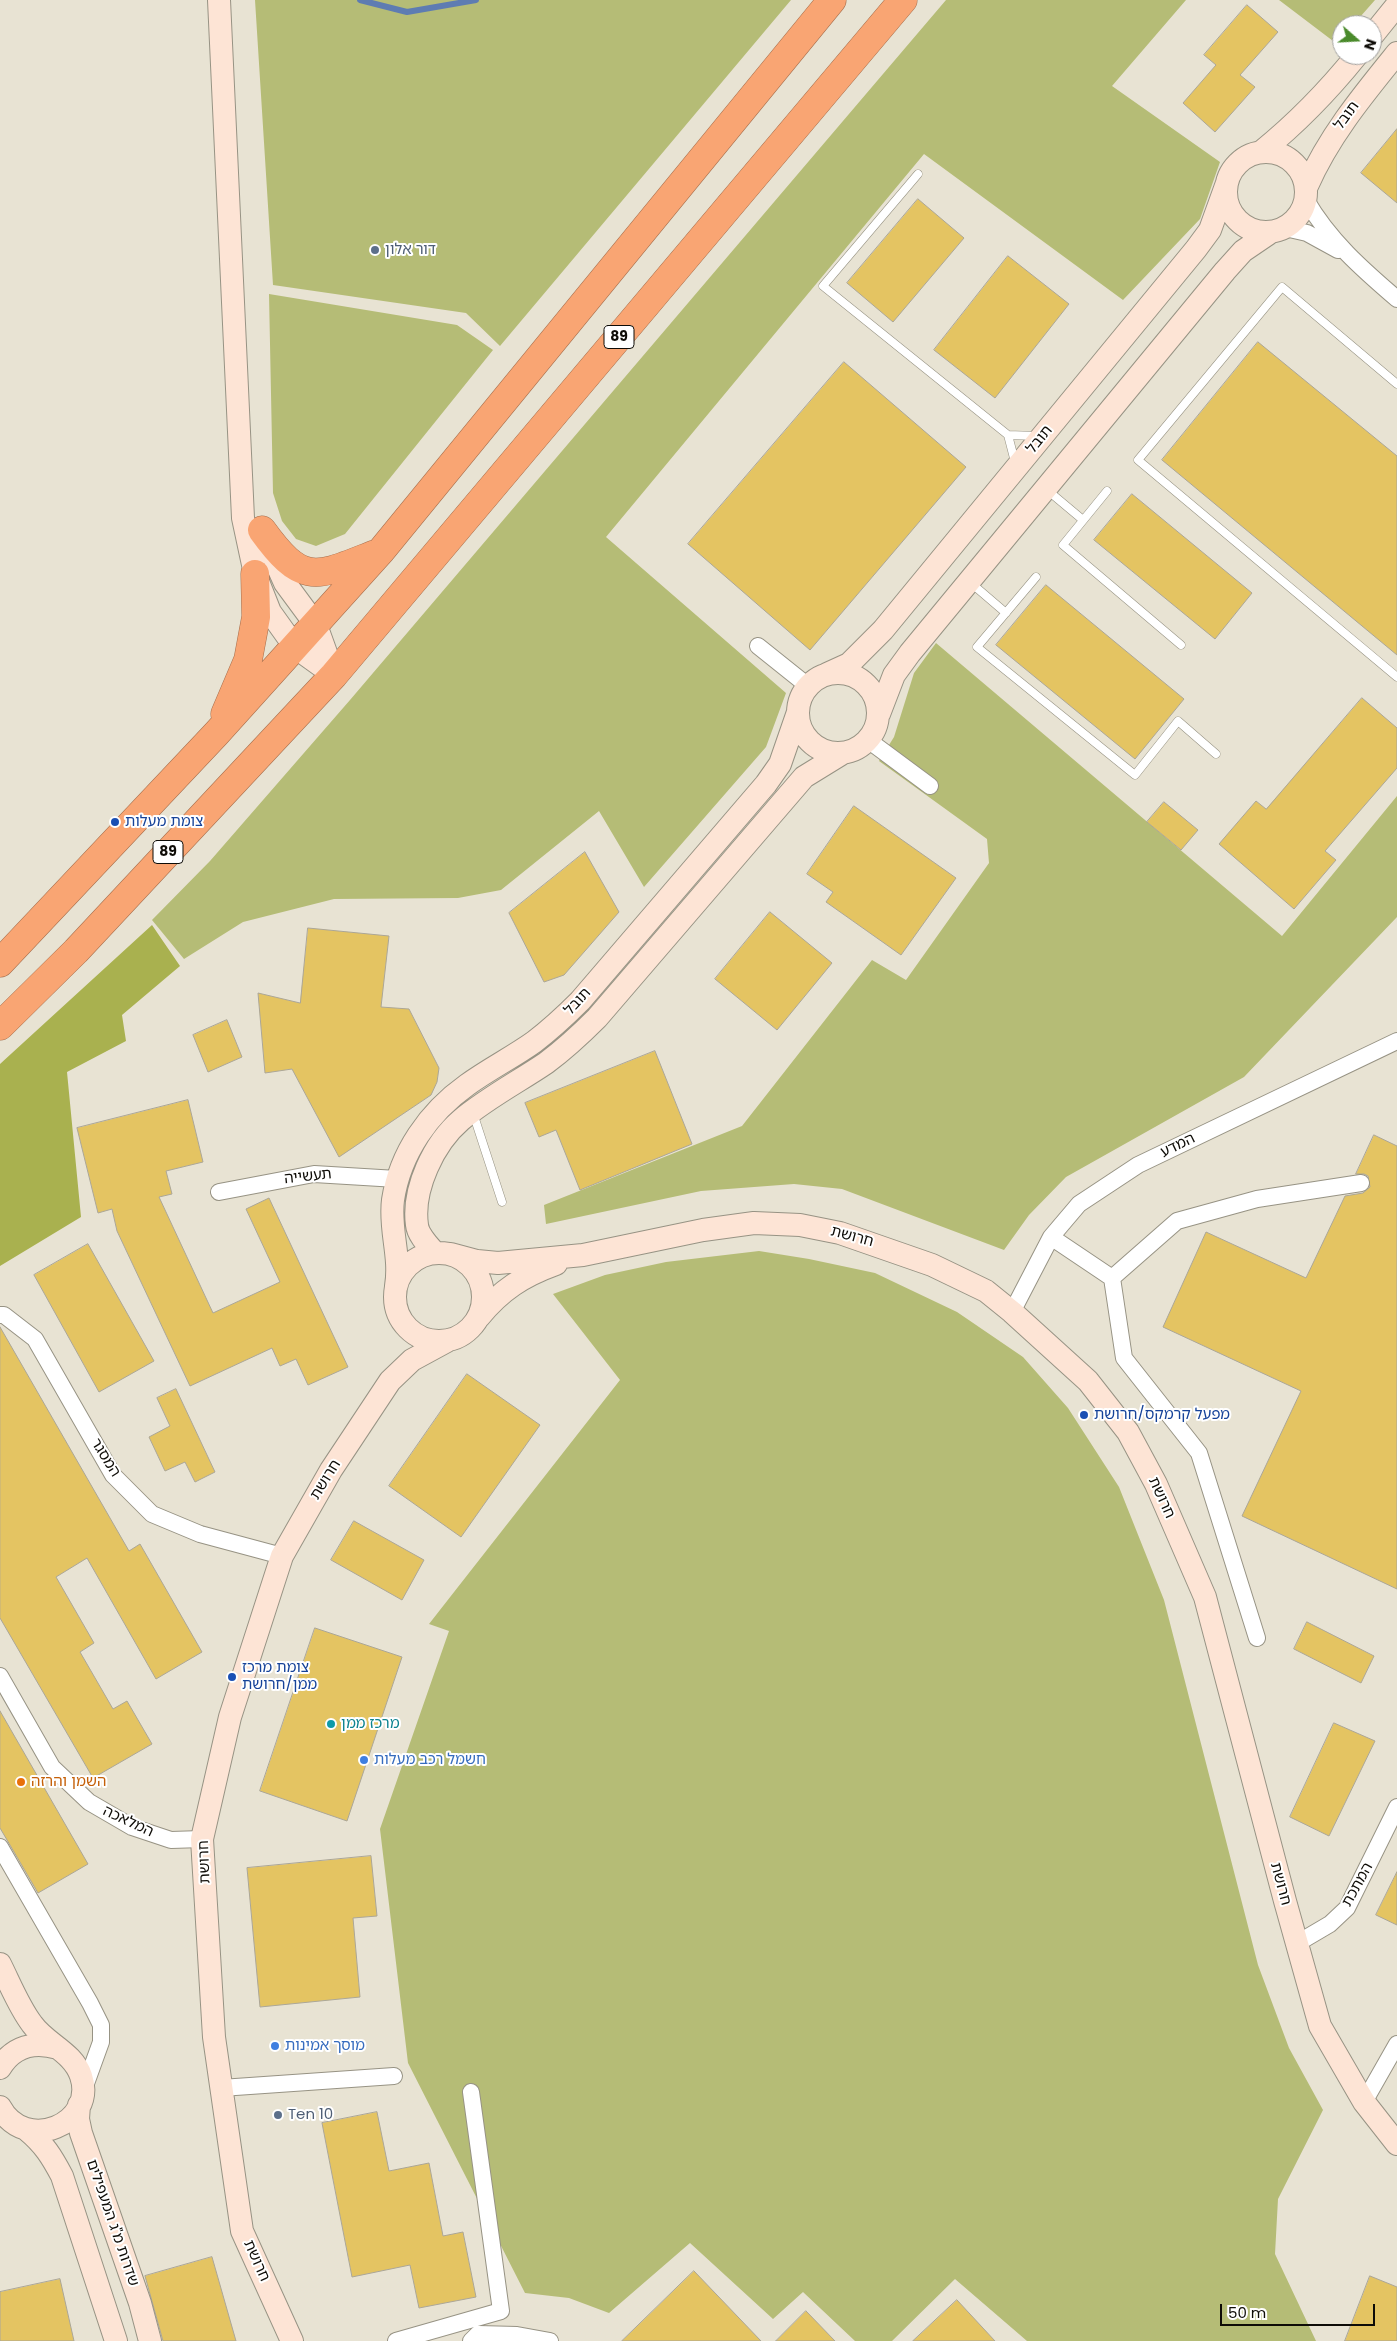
<!DOCTYPE html>
<html>
<head>
<meta charset="utf-8">
<style>
  body { margin:0 }
  #map { position:relative; width:1397px; height:2341px; overflow:hidden; background:#e8e3d3; font-family:Poppins,sans-serif }
  canvas { display:block }
  .north { position:absolute; left:1332px; top:15px; width:50px; height:50px; box-sizing:border-box; background:#fff; border:1px solid #9f9e9c; border-radius:50%; rotate:109deg; font-size:14px; font-weight:700; line-height:20px; text-align:center; color:#0e0c07 }
  .north::after { content:''; display:block; margin:auto; width:18px; height:22px; background:#4a8a2b; clip-path:polygon(50% 0,100% 100%,50% 72%,0 100%) }
  .scale { position:absolute; left:1220px; top:2304px; width:155px; height:22px; box-sizing:border-box; border:2px solid #0e0c07; border-top:0; padding-left:6px; font-size:15px; line-height:18px; white-space:nowrap; color:#0e0c07; -webkit-text-stroke:4px #fff; paint-order:stroke }
</style>
</head>
<body>
<div id="map">
<canvas width="1397" height="2341"></canvas>
<div class="north">N</div>
<div class="scale">50 m</div>
</div>
<script>
const context = document.querySelector('canvas').getContext('2d');
context.lineJoin = 'round';
function fill(path, color) { context.fillStyle = color; context.fill(path, 'evenodd'); }
function stroke(path, color, width, dash) { context.strokeStyle = color; context.lineWidth = width; context.lineCap = dash ? 'butt' : 'round'; context.setLineDash(dash || []); context.stroke(path); }
function write(font, color, halo, rows, align = 'center') {
  context.font = font + ' Poppins,"Noto Sans Hebrew",sans-serif'; context.lineWidth = 4; context.setLineDash([]); context.textBaseline = 'middle'; context.strokeStyle = halo; context.fillStyle = color; for (const [text, x, y, turn = 0] of rows) {
    context.save(); context.translate(x, y); context.rotate((+turn || 0) * Math.PI / 180); context.textAlign = isNaN(turn) ? turn : align; if (halo) context.strokeText(text, 0, 0); context.fillText(text, 0, 0); context.restore();
  }
}
fill(new Path2D(`
  M255 0H791L500 346 466 313 273 285Z
  M946 0H1186L1112 86 1220 162 1200 219 1123 300 924 154 606 537 786 693 766 747 644 887 599 811 501 890 458 898 334 899 243 922 184 959 152 920 210 861 350 700Z
  M1279 0H1375L1353 25H1342V38L1337 44Z
  M269 294 457 325 493 350 345 534 316 546 296 539 282 521 273 493Z
  M936 643 1282 936 1397 796V917L1244 1077 1066 1177 1029 1215 1004 1250 842 1189 794 1184 701 1191 546 1224 544 1205 742 1126 872 960 906 980 989 863 987 839 879 761 894 737 914 673Z
  M759 1251 809 1259 875 1273 957 1312 1023 1357 1068 1408 1119 1487 1164 1600 1258 1965 1289 2048 1323 2110 1278 2199 1275 2254 1316 2341H1027L955 2279 892 2341H855L803 2292 773 2319 690 2243 609 2313 569 2298 525 2293 408 2063 380 1829 449 1631 429 1624 620 1380 553 1294 605 1275 666 1262Z`), '#b5bc76');
fill(new Path2D(`
  M152 925 180 966 122 1015 126 1041 67 1072 81 1217 0 1266V1064Z`), '#a9b14f');
stroke(new Path2D(`
  M360 0 407 12 476 0`), '#5e7cb2', 6);
const building = new Path2D(`
  M1247 5 1278 32 1240 75 1255 87 1215 132 1183 103 1216 65 1204 55Z
  M1397 129V203L1361 173Z
  M918 199 964 238 893 322 847 283Z
  M1008 256 1069 304 995 398 934 350Z
  M1258 342 1397 456V655L1162 460Z
  M844 362 966 467 810 650 688 544Z
  M1132 494 1252 593 1215 639 1094 540Z
  M1046 585 1184 699 1135 759 996 645Z
  M1362 698 1397 728V768L1325 851 1336 860 1294 909 1219 844 1256 801 1266 809Z
  M1164 802 1198 830 1181 850 1147 822Z
  M854 806 956 878 901 955 826 902 833 892 807 874Z
  M585 852 619 912 564 975 544 982 509 913Z
  M770 912 832 963 777 1030 715 979Z
  M308 928 389 936 381 1007 409 1009 439 1068 437 1082 431 1095 339 1157 292 1069 265 1073 258 993 300 1003Z
  M227 1020 242 1057 208 1072 193 1035Z
  M655 1051 692 1144 580 1190 556 1130 539 1137 525 1103Z
  M188 1100 203 1162 166 1171 172 1194 159 1197 213 1313 280 1282 246 1209 269 1198 348 1367 308 1385 296 1359 280 1366 272 1348 190 1386 117 1231 112 1209 98 1213 77 1128Z
  M1374 1135 1397 1146V1589L1242 1516 1301 1391 1163 1327 1206 1232 1306 1278 1345 1196 1363 1193 1370 1187 1368 1176 1364 1174H1356Z
  M88 1244 154 1361 99 1392 34 1275Z
  M0 1327 129 1551 140 1544 202 1652 156 1679 87 1558 56 1577 94 1643 80 1652 113 1709 127 1701 152 1744 93 1778 0 1618Z
  M467 1374 540 1425 461 1537 389 1486Z
  M176 1389 215 1472 195 1482 185 1462 165 1471 149 1437 170 1426 157 1398Z
  M354 1521 424 1560 402 1600 331 1560Z
  M1307 1622 1374 1656 1361 1683 1294 1649Z
  M315 1628 402 1657 347 1821 260 1791Z
  M0 1711 88 1864 38 1893 0 1828Z
  M1334 1723 1375 1741 1329 1836 1290 1817Z
  M371 1856 377 1916 353 1918 360 1997 260 2007 247 1868Z
  M1397 1872V1925L1376 1915Z
  M377 2112 389 2171 429 2163 443 2236 463 2232 476 2297 419 2308 410 2265 352 2277 322 2123Z
  M212 2257 236 2341H163L145 2276Z
  M694 2271 761 2341H622Z
  M1370 2276 1397 2287V2341H1345Z
  M60 2279 74 2341H0V2292Z
  M957 2300 995 2341H913Z
  M806 2311 835 2341H776Z`);
fill(building, '#e4c462');
stroke(building, '#aba697', 1);
const lane = new Path2D(`
  M918 174 823 286 1008 435 1037 436
  M1397 384 1282 287 1138 460 1397 677
  M1008 435 1015 462
  M1046 489 1083 520
  M1107 491 1063 545 1181 645
  M1036 577 977 647 1135 775 1178 721 1216 754
  M971 583 1006 613
  M473 1113 502 1202`);
const street = new Path2D(`
  M1306 200C1329 240 1362 269 1397 299
  M1285 228 1307 233 1338 250
  M758 646 808 686
  M868 740 930 786
  M219 1192 314 1174 397 1179
  M1051 1237 1112 1278
  M1012 1312 1051 1237 1079 1204 1138 1165 1397 1041
  M0 1315H4L35 1339 113 1475 152 1514 200 1534 282 1556
  M1257 1638 1199 1453 1124 1358 1112 1278 1177 1221 1257 1199 1361 1183
  M0 1676 52 1767 89 1802 132 1827 171 1840 202 1839
  M0 1847 90 2003 101 2025V2042L84 2089
  M1296 1944 1330 1924 1347 1908 1397 1807
  M221 2088 394 2076
  M1364 2102 1397 2044
  M396 2341 501 2311 471 2092
  M471 2341 478 2334 517 2335 550 2341`);
const secondary = new Path2D(`
  M219 0 243 518 255 574 270 612 295 647 334 675
  M1372 36 1397 5
  M1226 192a40 40 0 1 1 80 0a40 40 0 1 1-80 0Z
  M1261 152C1297 123 1328 91 1357 55
  M1307 186C1329 136 1363 95 1397 53
  M268 545 285 583 316 625 334 675
  M798 713a40 40 0 1 1 80 0a40 40 0 1 1-80 0Z
  M827 674 849 664 883 630 1196 249 1210 230 1227 183
  M879 714 894 675 910 653 1225 271 1243 251 1271 232
  M435 1253C428 1245 418 1235 417 1225 412 1189 434 1143 461 1120 487 1098 518 1082 546 1063 565 1049 581 1034 597 1018L804 777 843 753
  M395 1297a44 44 0 1 1 88 0a44 44 0 1 1-88 0Z
  M451 1254 477 1261 498 1263 583 1255 703 1230 754 1223 800 1225 840 1233 932 1265 986 1291 1012 1312 1088 1381 1128 1432 1156 1484 1205 1597 1285 1901 1320 2026 1364 2102 1397 2144
  M396 1286C401 1256 389 1229 393 1200 400 1153 429 1112 467 1085 489 1069 513 1057 534 1042 551 1029 565 1016 580 1001L766 784 780 764 798 712
  M479 1317C501 1290 523 1276 556 1264
  M0 1964C10 1984 19 2007 32 2024 46 2044 73 2052 81 2076 97 2124 25 2154 0 2107
  M0 2068C13 2046 35 2041 58 2048
  M79 2105 78 2119 81 2133 140 2303 150 2341
  M27 2130C44 2144 52 2157 62 2176L116 2341
  M292 2341 242 2231 214 2037 202 1839 230 1717 282 1556 331 1470 390 1381 412 1360 447 1341`);
const highway = new Path2D(`
  M262 530C303 587 316 577 375 554
  M225 714 248 660 256 617 255 574
  M0 963 216 734 381 551 832 0
  M0 1026 76 951 334 675 903 0`);
stroke(lane, '#979384', 9);
stroke(street, '#979384', 18);
stroke(secondary, '#979384', 24);
stroke(highway, '#a76f4d', 29);
stroke(lane, '#fff', 8);
stroke(street, '#fff', 16);
stroke(secondary, '#fde4d5', 22);
stroke(highway, '#f9a573', 28);
for (const [x, y, r, color] of [
  [375,250,5,"#5c6f8a"],
  [115,822,5,"#1a4fb4"],
  [1084,1415,5,"#1a4fb4"],
  [232,1677,5,"#1a4fb4"],
  [331,1724,5,"#0f9aa8"],
  [364,1760,5,"#3f7fe0"],
  [21,1782,5,"#e8710a"],
  [275,2046,5,"#3f7fe0"],
  [278,2115,5,"#5c6f8a"]
]) { const dot = new Path2D(); dot.arc(x, y, r, 0, 2 * Math.PI); context.fillStyle = color; context.fill(dot); stroke(dot, '#fff', 2); }
for (const [x, y, w] of [
  [619,337,30],
  [168,852,30]
]) { const box = new Path2D(); box.roundRect(x - w / 2, y - 11.5, w, 23, 4); context.fillStyle = '#fff'; context.fill(box); stroke(box, '#0e0c07', 1); }
write('bold 14px', '#0e0c07', null, [
  ["89",619,337],
  ["89",168,852]
]);
write('15px', '#0e0c07', '#fff', [
  ["תובל",1347,116,-54],
  ["תובל",1040,440,-51],
  ["תובל",578,1002,-47],
  ["המדע",1178,1146,-26],
  ["תעשייה",308,1177,-6],
  ["חרושת",852,1237,15],
  ["המסגר",105,1458,58],
  ["חרושת",326,1480,-58],
  ["חרושת",1161,1498,65],
  ["המלאכה",128,1822,25],
  ["חרושת",205,1862,-92],
  ["חרושת",1280,1884,75],
  ["המתכת",1358,1885,-61],
  ["שדרות מ\"ג המעפילים",112,2223,71],
  ["חרושת",256,2261,66]
]);
write('15px', '#4e5e75', '#fff', [
  ["דור אלון",385,250],
  ["Ten 10",288,2115]
], 'left');
write('15px', '#164399', '#fff', [
  ["צומת מעלות",125,822],
  ["מפעל קרמקס/חרושת",1094,1415],
  ["צומת מרכז",242,1668],
  ["ממן/חרושת",242,1685]
], 'left');
write('15px', '#0d838f', '#fff', [
  ["מרכז ממן",341,1724]
], 'left');
write('15px', '#366cbe', '#fff', [
  ["חשמל רכב מעלות",374,1760],
  ["מוסך אמינות",285,2046]
], 'left');
write('15px', '#c56008', '#fff', [
  ["השמן והרזה",31,1782]
], 'left');
</script>
</body>
</html>
